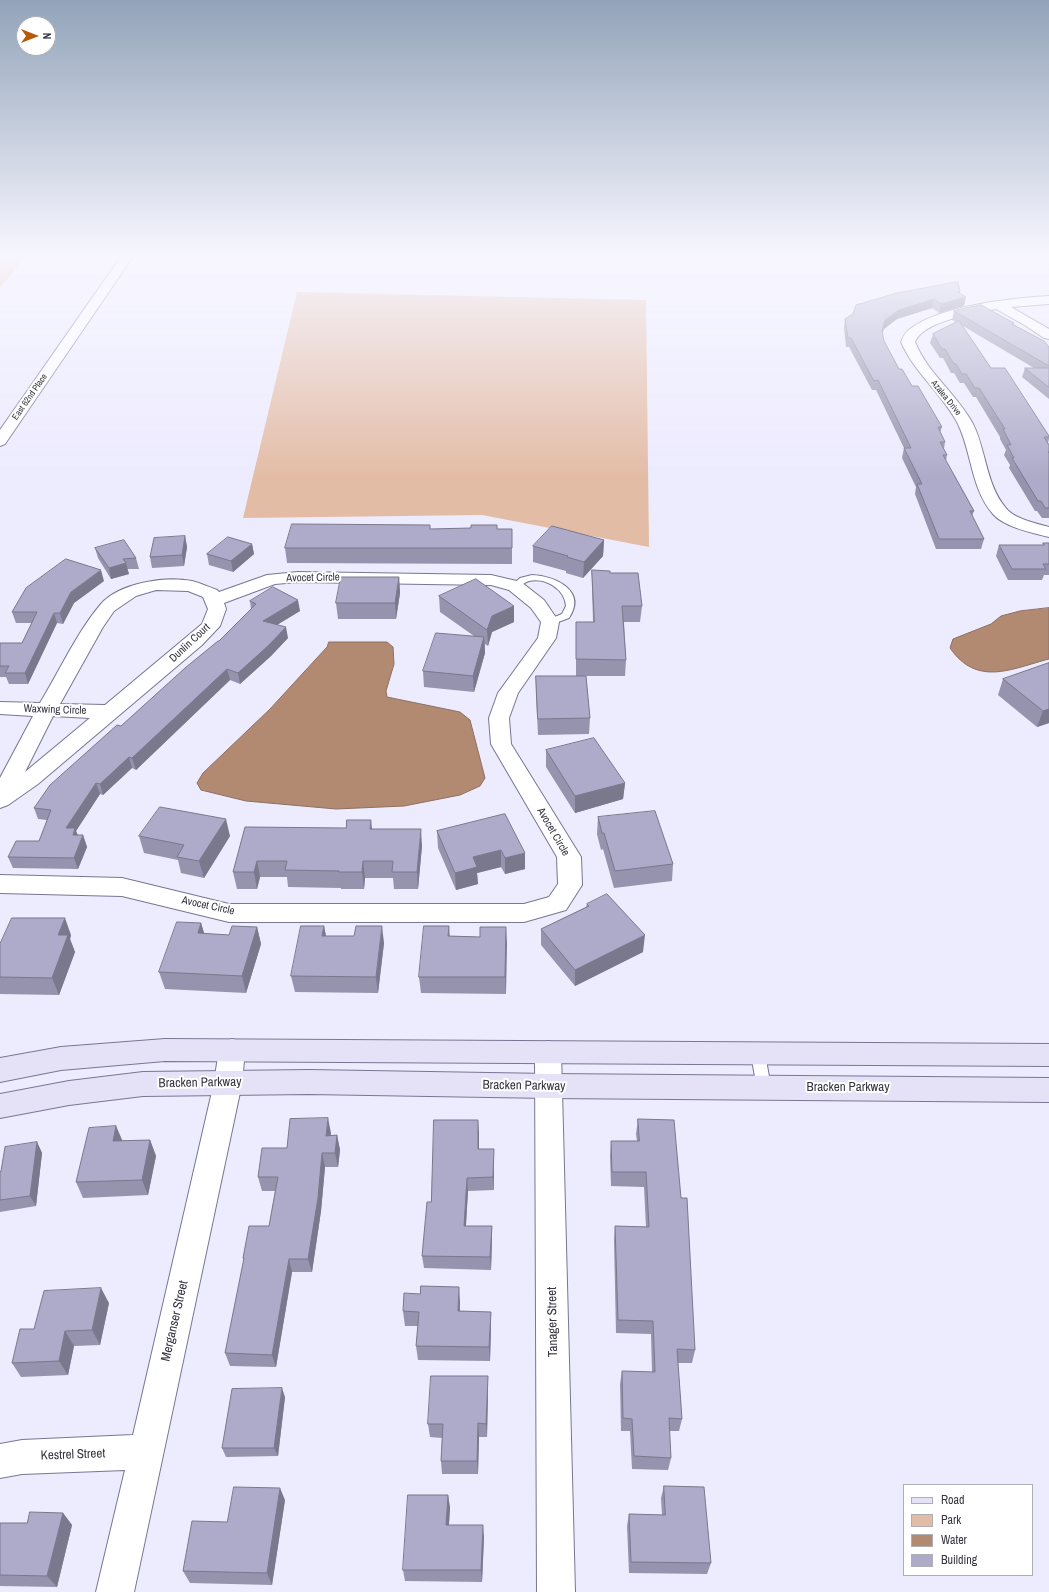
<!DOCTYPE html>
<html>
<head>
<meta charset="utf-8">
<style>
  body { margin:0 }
  #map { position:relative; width:1049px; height:1592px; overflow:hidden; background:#edebfe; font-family:"Archivo Narrow",sans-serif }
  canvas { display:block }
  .legend { position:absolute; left:903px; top:1484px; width:130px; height:92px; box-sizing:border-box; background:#fff; border:1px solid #aeaeb3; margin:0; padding:5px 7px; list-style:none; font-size:12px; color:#353440 }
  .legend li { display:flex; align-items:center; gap:8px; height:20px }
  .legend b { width:20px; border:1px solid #aeaeb3 }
  .north { position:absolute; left:16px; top:16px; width:40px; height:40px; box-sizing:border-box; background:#fff; border:1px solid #aeaeb3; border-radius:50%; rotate:90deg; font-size:11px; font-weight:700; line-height:16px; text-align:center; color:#353440 }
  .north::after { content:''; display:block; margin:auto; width:14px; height:18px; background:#b75a05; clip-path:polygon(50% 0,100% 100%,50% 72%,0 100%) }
</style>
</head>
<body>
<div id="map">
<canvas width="1049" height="1592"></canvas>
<ul class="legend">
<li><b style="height:5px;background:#e5e2f7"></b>Road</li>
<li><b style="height:11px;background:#e3bca5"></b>Park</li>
<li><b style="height:11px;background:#b28a72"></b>Water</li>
<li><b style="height:11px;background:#adabc9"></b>Building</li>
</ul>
<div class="north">N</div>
</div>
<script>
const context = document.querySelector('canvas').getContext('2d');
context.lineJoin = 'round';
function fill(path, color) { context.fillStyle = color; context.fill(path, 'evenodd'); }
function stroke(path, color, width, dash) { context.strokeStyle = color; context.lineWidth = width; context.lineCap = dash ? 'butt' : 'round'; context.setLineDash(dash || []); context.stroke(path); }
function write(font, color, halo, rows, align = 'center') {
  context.font = font + ' "Archivo Narrow",sans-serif'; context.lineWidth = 4; context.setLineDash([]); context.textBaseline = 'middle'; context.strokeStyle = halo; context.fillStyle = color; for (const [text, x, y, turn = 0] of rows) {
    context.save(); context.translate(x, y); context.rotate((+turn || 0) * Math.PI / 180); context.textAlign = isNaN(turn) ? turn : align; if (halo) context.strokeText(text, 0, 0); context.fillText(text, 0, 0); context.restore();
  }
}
fill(new Path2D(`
  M0 255H28L0 288Z
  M297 292 646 300 649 547 482 515 243 518Z`), '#e3bca5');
const water = new Path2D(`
  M1049 608V659C1011 669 977 687 950 648L953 639 991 624 1001 616 1020 611Z
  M329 642H387L393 647 394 664 386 691 387 697 460 712 470 720 485 778 480 786 460 795 404 806 336 809 246 801 201 790 197 783 203 773 270 709 327 647Z`);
fill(water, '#b28a72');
stroke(water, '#8c7063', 1);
const lane = new Path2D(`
  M532 575C556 576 587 591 569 618L550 625 545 622 547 620 562 614 566 606C565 589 545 577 529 581 523 583 520 587 515 589L511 586 520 578Z
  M758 1048 763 1050 765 1054 771 1088 769 1092 764 1094 759 1092 757 1088 751 1054 753 1050Z`);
const street = new Path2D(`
  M122 255H134L5 444 0 446V430Z
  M1049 296V304L1011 307 1049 329V339L1044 338 1026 326 996 309C975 313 923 321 915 342 928 374 957 394 973 424 986 450 986 484 1005 507 1014 519 1035 523 1049 527V537C1033 533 1004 527 993 514 971 489 972 453 958 424 943 394 915 374 901 342 903 337 905 332 910 329 939 306 1012 298 1049 296Z
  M298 572 491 575 521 582 544 600 559 622 556 638 518 693 509 718 511 744 581 857 582 885 566 910 524 922H229L122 896 0 893V875L122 878 229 904H524L549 897 558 884 557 857 491 744 489 718 498 693 538 638 541 622 531 608 509 590 491 585 298 582 275 584 224 603 226 609 220 626 202 645 38 784 8 805 0 808V778L33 716 0 714V702L40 703C59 672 77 632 101 604 119 583 165 576 192 581 200 583 209 587 217 590L219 592 267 575ZM156 590 188 591 203 597 208 609 202 624 105 705 60 704 103 627 114 611 136 596ZM53 716 90 718 25 772Z
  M232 1039 242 1042 245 1050 242 1083 134 1592H96L125 1470 22 1474 0 1478V1444L22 1440 133 1435 214 1083 219 1050 222 1042Z
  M548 1041 558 1044 561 1052 575 1592H537L535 1052 538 1044Z`);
const secondary = new Path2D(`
  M165 1039 1049 1044V1066L165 1061 61 1070 0 1082V1058L61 1047Z
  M309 1070 549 1074 1049 1078V1102L549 1098 309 1094 143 1096 69 1105 0 1118V1094L69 1081 143 1072Z`);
stroke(lane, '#787692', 2);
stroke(street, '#787692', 2);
stroke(secondary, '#787692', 2);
fill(lane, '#fff');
fill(street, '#fff');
fill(secondary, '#e5e2f7');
fill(new Path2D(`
  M960 291V294L964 306 939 313 932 308 897 319 884 329 882 333 884 341 899 369 942 427 940 433 945 442 944 449 947 455 946 461 974 511 972 516 984 539 981 549H936L915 494 916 487 902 458 904 448 876 390H872L849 347H846L844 328 845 319Z
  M954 311 1013 324 1049 347V399L1022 377 1025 368H1034L963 326 991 368 1049 436V439L1048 443 1049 445V518H1042L1037 511H1035L1009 468 1010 465 1004 455 1006 450 1000 439V437L976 397H973L964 383H960L954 373H951L943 358H940L930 343 933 334 956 322 952 320Z
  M430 525V529H512V564L287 563 285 548Z
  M185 536 187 547 184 566 152 568 150 557Z
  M604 540 603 556 583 578 566 573V571L533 562V546Z
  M1043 543H1049V575H1044L1042 580H1008L996 556 999 545H1043Z
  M252 544 254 554 233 572 209 565 207 554Z
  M95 548 136 558 139 569H127L129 574 111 579 98 558Z
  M592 570 610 573 642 606 640 622H624L626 660 625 676H586L590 718 589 734 538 735 536 692V676H576V622H593L592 586Z
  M399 577 400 593 396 619H338L336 603Z
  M104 581 74 603 63 624 57 623 28 684H9L6 677H0V643H22L32 623H16L12 612Z
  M439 596 514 606V622L492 632 488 646 485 644V653L474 692 424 687 423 671 474 636 440 612Z
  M250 601 300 611 277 625 288 638 271 656 240 684 230 680 136 770 132 768 103 795 100 794 76 831 78 835H83L87 847 78 869 13 868 8 857 39 841 47 820 38 819 34 808 121 726 219 641 251 609Z
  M1049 663V723L1037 727 998 695 1003 679Z
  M546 750 625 783 623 799 575 813 546 767Z
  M505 814 525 869 505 874 501 867 477 873 478 884 456 890 438 848 437 831Z
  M598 817 673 864 672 881 614 888 603 849 601 850 597 834Z
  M245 827 372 829 422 846 418 889H394L393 878H365L364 889H341V888L288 887 287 877H260L257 889H237L233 872Z
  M139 836H230L204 878 181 873 178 860 144 853Z
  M587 904 643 952 575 986 541 945V929L586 907Z
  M201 923 204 934 229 935 257 927 261 944 246 993 165 989 159 972Z
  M324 926 326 936H354L384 943 378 993 295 992 291 976Z
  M449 926 450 936 480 937 506 927V994L421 993 419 977Z
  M71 935 70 939 75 952 59 995 0 994V944Z
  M638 1119 681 1198 695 1350 692 1363H678L682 1419 679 1431H669L671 1458 668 1470 632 1469 630 1431H621L620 1384 622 1371 652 1372 651 1334 616 1333 614 1240 615 1226 646 1227 644 1187 611 1186 610 1156 611 1141H637L636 1134Z
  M116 1126 122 1141 150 1140 156 1156 148 1195 83 1198 76 1182Z
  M331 1133 330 1136 337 1135 340 1150 338 1167H325L321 1211 312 1272H292L276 1367 230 1366 225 1353 244 1261 243 1258 269 1226 275 1191H262L258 1177 287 1148Z
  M479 1133V1149L494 1162V1190L468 1191 466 1226H492V1239L491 1270 424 1268 422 1256 431 1202Z
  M37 1142 42 1153 36 1206 0 1212V1172L1 1171Z
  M460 1302V1311L491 1312V1326L490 1361 418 1360 416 1346 418 1326H405L403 1311Z
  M109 1303 100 1345 74 1346 68 1375 21 1377 12 1363 34 1329Z
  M488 1390 487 1437H479L478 1474H442L441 1461 442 1438 430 1437 428 1424Z
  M285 1397 278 1456 226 1457 222 1448Z
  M664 1486 711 1563 707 1574 629 1573 627 1526 629 1514 662 1515 661 1498Z
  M448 1495 450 1508 449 1525 484 1537 482 1582 405 1581 403 1570Z
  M285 1500 272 1585 190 1583 183 1571 227 1522Z
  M63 1513 72 1525 57 1587 0 1586V1523H27Z`), '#9593ad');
fill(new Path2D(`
  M960 291 958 299 966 297 964 306 939 313 941 304 957 292Z
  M934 299 932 308 897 319 884 329 880 340 882 331 885 320 899 310Z
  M185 536 187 547 184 566 182 555Z
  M604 540 603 556 583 578 584 562Z
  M252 544 254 554 233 572 231 561Z
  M126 563 129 574 111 579 109 568Z
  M101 570 104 581 74 603 63 624 60 613 71 592Z
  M399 577 400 593 396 619 395 603Z
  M298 600 300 611 265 632 263 621Z
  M514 606V622L492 632 488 646 487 630 492 616Z
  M54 613 57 623 28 684 25 673Z
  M286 627 288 638 271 656 240 684 238 673Z
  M484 637 485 653 474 692 473 676Z
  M227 669 230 680 136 770 132 758Z
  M1049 709V723L1037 727 1043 711Z
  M129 757 132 768 103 795 100 784Z
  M96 783 100 794 76 831 79 839 77 846 66 828Z
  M625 783 623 799 575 813V796Z
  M226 819 230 836 204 878 199 861Z
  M371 820 373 837 370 829Z
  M421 829 422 846 418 889 417 872Z
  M83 835 87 847 78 869 74 858Z
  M501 850V867L477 873 478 884 456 890 455 873 473 857Z
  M525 853V869L505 874V858Z
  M257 861 260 877 257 889 254 872Z
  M363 861 365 878 364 889 362 872Z
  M65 918 71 935 70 939 75 952 59 995 52 978 58 935Z
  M201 923 206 939 198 933Z
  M324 926 327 942 322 936Z
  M382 926 384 943 378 993 376 977Z
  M257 927 261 944 246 993 242 976Z
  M506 927 507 944 506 994 505 977Z
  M645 935 643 952 575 986V970Z
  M328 1118 331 1133 329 1150 326 1136Z
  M478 1120 479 1133V1162L478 1149Z
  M116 1126 123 1142 113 1141Z
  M337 1135 340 1150 338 1167 335 1153Z
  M150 1140 156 1156 148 1195 142 1180Z
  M37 1142 42 1153 36 1206 30 1196Z
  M494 1149V1190L493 1177Z
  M322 1153 325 1167 321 1211 312 1272 308 1259Z
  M467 1178 468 1191 465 1239 464 1226Z
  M492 1226V1239L491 1270 490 1257Z
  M289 1259 292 1272 276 1367 272 1355Z
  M459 1287 460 1302 459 1325 458 1311Z
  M101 1288 109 1303 100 1345 92 1330Z
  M491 1312V1326L490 1361 489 1347Z
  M65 1331 74 1346 68 1375 59 1361Z
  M488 1376V1390L487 1437 486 1424Z
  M282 1388 285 1397 278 1456 274 1448Z
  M478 1423 479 1437 478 1474 477 1461Z
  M280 1488 285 1500 272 1585 267 1573Z
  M448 1495 450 1508 448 1537 446 1525Z
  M63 1513 72 1525 57 1587 47 1576Z
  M483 1525 484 1537 482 1582 481 1570Z`), '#79788d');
const building = new Path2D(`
  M958 282 960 291 957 292 966 297 941 304 934 299 899 310 885 320 882 331 884 341 899 369H902L912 386H918L942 427H938L945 442H940L947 455H943L974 511H970L984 539H939L917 484H922L904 448H911L878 380 874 381 851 338H848L845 319 853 314 856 305 897 293Z
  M981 305 1014 323 1012 324 1044 341 1049 347V366L954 311Z
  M959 321 991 368H1005L1049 436V437H1044L1049 445V452H1048L1049 453V508H1045L1041 501H1038L1012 458H1014L1007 445H1011L1003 429H1005L979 388H975L966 374H962L956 364H954L945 349H942L933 334Z
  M1025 368H1049V387Z
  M292 524 430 525V529L471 528V525H497V529H512V548H285Z
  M552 526 604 540 584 562 567 557 568 556 533 546Z
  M185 536 182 555 150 557 154 538Z
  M228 537 252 544 231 561 207 554Z
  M124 540 136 558 123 559 126 563 109 568 95 548Z
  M1043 543H1049V564H1043L1046 569H1012L999 545H1044Z
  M66 559 101 570 71 592 60 613H54L25 673H5L9 666H0V643H22L37 612H12L26 588Z
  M592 570 610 571V573H638L642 606H622L626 660 576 659V622H594Z
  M341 577H399L395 603H336Z
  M476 579 514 606 492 616 487 630 439 596Z
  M273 587 298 600 263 621 286 627 269 645 238 673 227 669 132 758 129 757 100 784 96 783 66 828H75L73 835H83L74 858 8 857 16 841H39L51 810 34 808 50 785 117 725 121 726 185 668 218 641H219L256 604 250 601Z
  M436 633 484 637 473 676 423 671Z
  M1049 663V709L1043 711 1003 679Z
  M536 676H586L590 718 538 719Z
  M594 738 625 783 575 796 546 750Z
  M160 807 226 819 199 861 177 857 184 845 139 836Z
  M655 811 673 864 615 871 604 833H602L598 817Z
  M505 814 525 853 505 858 501 850 473 857 477 867 455 873 437 831Z
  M347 820H371L370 829H421L417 872H392L393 861H363L362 872H339V871L285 870 287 861H257L254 872H233L245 827 346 828Z
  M607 894 645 935 575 970 541 929 589 906 587 904Z
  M12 918H65L58 935H68L52 978 0 977V944Z
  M177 922 201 923 198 933 229 935 232 926 257 927 242 976 159 972Z
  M301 926H324L322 936H354L356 926H382L376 977 291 976Z
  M424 926H449L448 936 480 937V927H506L505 977H419Z
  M328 1118 326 1136 337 1135 335 1153H322L318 1198 308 1259H289L272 1355 225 1353 244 1258H243L249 1226H269L278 1177H258L262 1148H287L290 1119Z
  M638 1119 674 1120 681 1198H687L695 1350 677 1349 682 1419 669 1418 671 1458 634 1456 632 1419 623 1418 622 1371 655 1372 653 1321 618 1320 615 1226 649 1227 646 1172H612L611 1141H639Z
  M434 1120H478V1149H494L493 1177 467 1178 464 1226H492L490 1257 422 1256 427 1202H431Z
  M116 1126 113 1141 150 1140 142 1180 76 1182 89 1128Z
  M37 1142 30 1196 0 1200V1172L1 1171 5 1147Z
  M421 1286 459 1287 458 1311 491 1312 489 1347 416 1346 419 1312 403 1311 404 1293 420 1294Z
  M101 1288 92 1330 65 1331 59 1361 12 1363 20 1329H34L44 1291Z
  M431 1376H488L486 1424 478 1423 477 1461H441L443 1424H428Z
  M282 1388 274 1448H222L232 1389Z
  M664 1486 704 1487 711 1563 631 1562 629 1514 665 1515Z
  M234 1487 280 1488 267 1573 183 1571 192 1521 227 1522Z
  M408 1495H448L446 1525H483L481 1570H403Z
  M30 1512 63 1513 47 1576 0 1575V1523H27Z`);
fill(building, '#adabc9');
stroke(building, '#79788d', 1);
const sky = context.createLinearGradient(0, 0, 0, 478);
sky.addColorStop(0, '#92a3b9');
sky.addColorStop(0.53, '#f7f6ff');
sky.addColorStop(1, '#f7f6ff00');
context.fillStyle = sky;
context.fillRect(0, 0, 1049, 478);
write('9px', '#353440', '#fff', [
  ["East 62nd Place",30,397,-55],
  ["Azalea Drive",946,398,51]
]);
write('11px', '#353440', '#fff', [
  ["Avocet Circle",313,578,-1],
  ["Dunlin Court",190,643,-43],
  ["Waxwing Circle",55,710,2],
  ["Avocet Circle",553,832,60],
  ["Avocet Circle",208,906,12]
]);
write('13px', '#353440', '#fff', [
  ["Bracken Parkway",200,1083,-1],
  ["Bracken Parkway",524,1086,1],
  ["Bracken Parkway",848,1088],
  ["Merganser Street",175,1321,-77],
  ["Tanager Street",553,1322,-91],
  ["Kestrel Street",73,1455,-2]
]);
</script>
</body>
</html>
